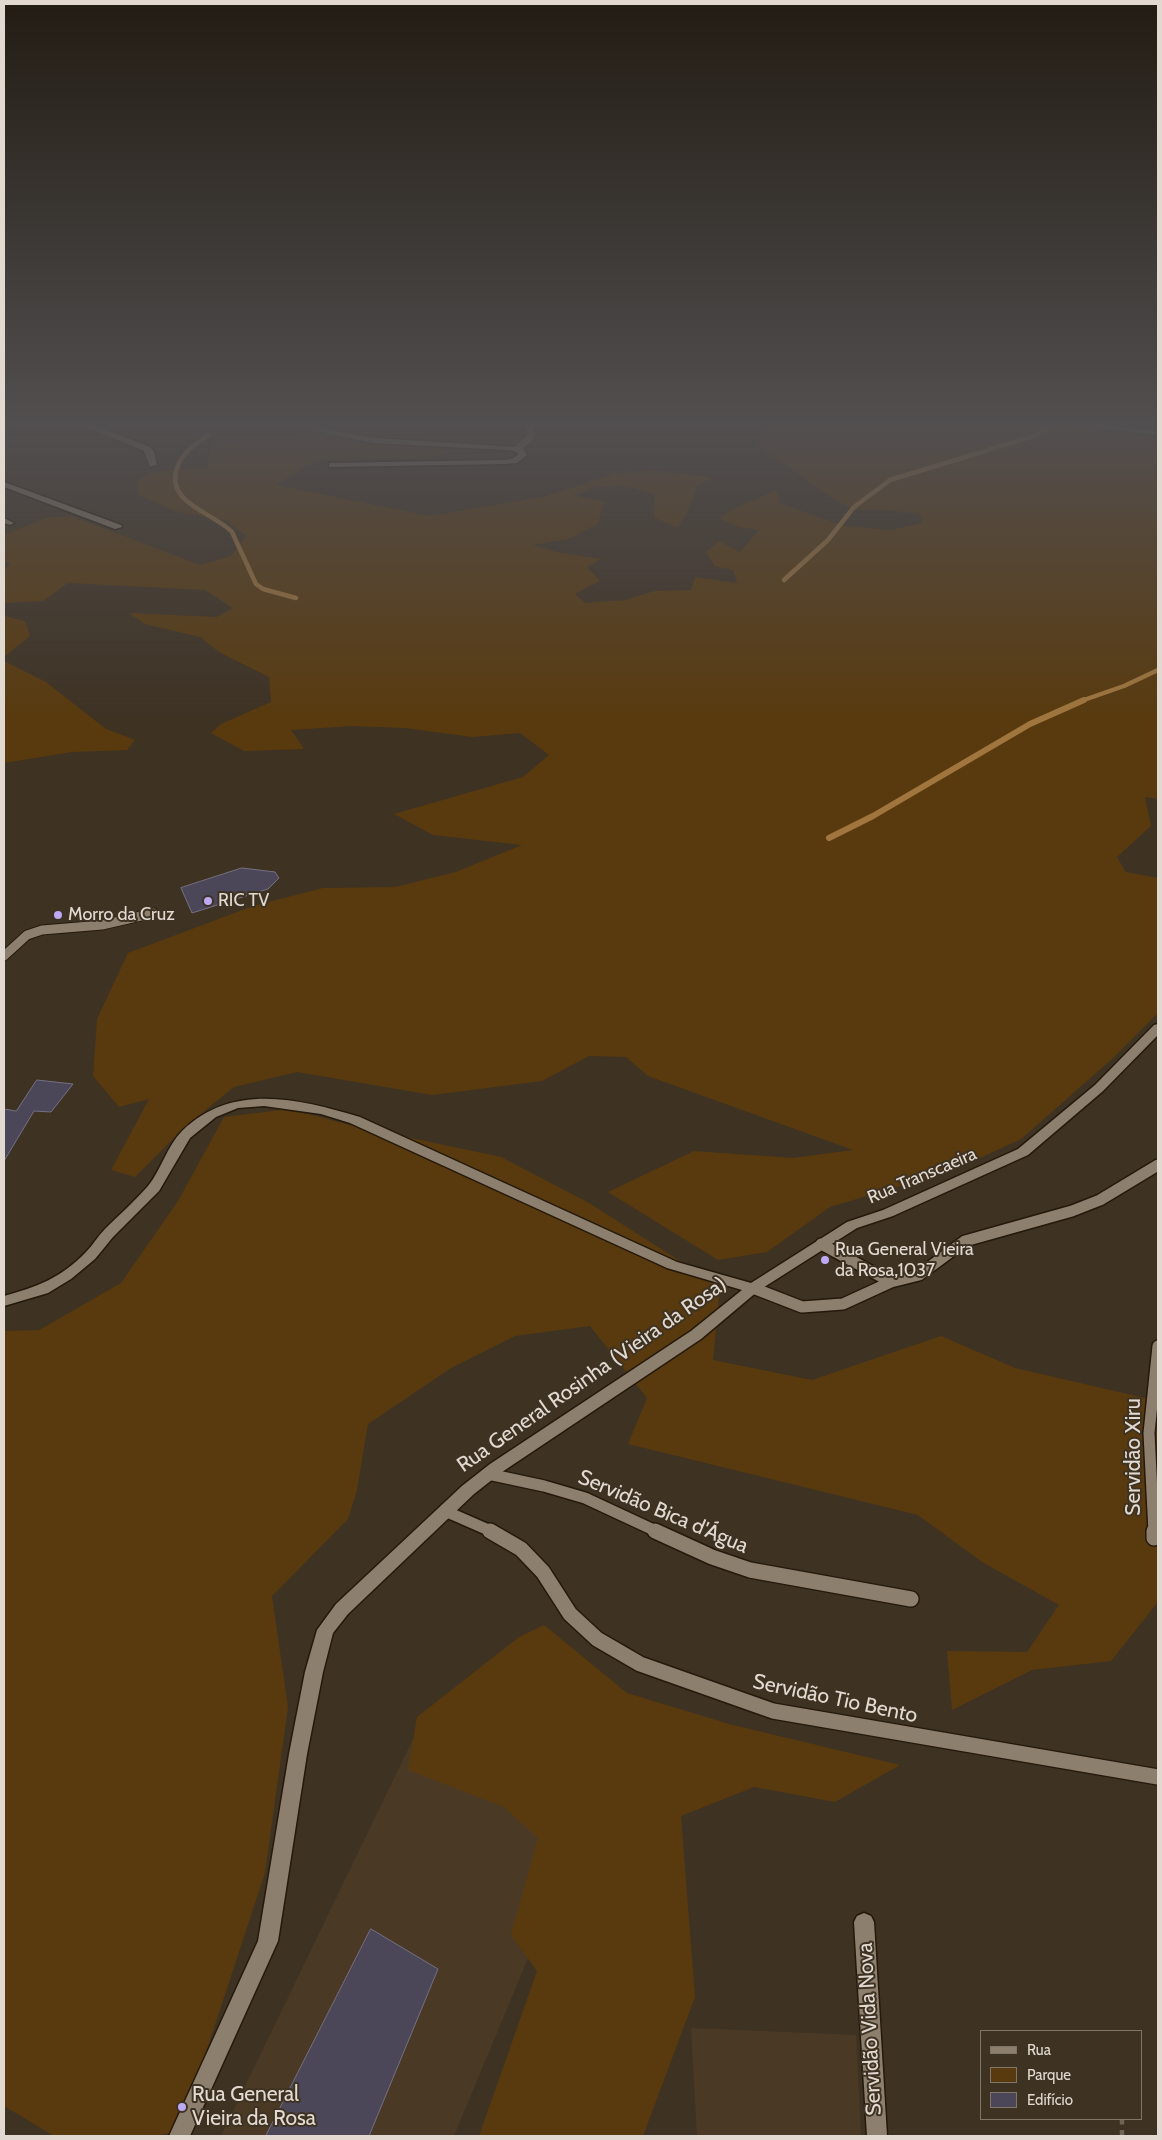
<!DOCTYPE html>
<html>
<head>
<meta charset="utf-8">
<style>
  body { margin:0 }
  #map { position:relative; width:1162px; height:2140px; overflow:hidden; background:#3e3223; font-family:Cabin,sans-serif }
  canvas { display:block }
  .frame { position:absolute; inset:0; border:5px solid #e2dad1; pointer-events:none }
  .legend { position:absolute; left:980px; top:2030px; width:162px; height:90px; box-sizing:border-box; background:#3e3223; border:1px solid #807569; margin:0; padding:6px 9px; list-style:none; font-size:15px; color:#e2dad1 }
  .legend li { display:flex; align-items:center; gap:10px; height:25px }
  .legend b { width:25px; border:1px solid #807569 }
</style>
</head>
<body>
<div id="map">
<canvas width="1162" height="2140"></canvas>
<div class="frame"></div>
<ul class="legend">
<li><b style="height:6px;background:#8d7f6e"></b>Rua</li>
<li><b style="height:14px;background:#593a0e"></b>Parque</li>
<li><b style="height:14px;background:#4b4758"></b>Edifício</li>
</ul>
</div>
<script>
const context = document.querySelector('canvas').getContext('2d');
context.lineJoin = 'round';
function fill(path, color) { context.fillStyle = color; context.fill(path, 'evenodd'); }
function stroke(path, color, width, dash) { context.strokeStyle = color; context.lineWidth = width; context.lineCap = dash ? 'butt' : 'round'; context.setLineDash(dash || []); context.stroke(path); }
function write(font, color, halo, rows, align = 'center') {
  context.font = font + ' Cabin,sans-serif'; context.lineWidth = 4; context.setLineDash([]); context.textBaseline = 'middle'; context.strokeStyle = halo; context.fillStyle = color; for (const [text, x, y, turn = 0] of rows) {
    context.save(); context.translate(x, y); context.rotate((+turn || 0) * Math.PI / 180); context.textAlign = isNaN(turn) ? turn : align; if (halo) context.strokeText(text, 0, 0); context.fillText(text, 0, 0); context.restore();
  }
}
fill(new Path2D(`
  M413 1739 560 1815 539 1932 454 2136H221Z
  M691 2028 856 2035 861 2136H697Z`), '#4a3a25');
fill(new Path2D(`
  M763 422H1043L1158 438V799L1145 797 1151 826 1117 857 1126 872 1158 878V1013L1112 1059 1021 1139 954 1170 830 1207 767 1252 718 1260 608 1192 694 1151 793 1158 853 1150 648 1076 626 1057 589 1056 542 1081 432 1095 297 1072 234 1087 186 1126 135 1177 111 1170 149 1099 119 1107 93 1076 97 1019 128 953 253 906 323 888 395 887 456 872 522 845 433 835 394 814 523 777 549 755 520 733 472 737 405 728 352 726 291 730 304 749 244 751 211 733 221 724 271 702 269 677 219 652 200 637 145 624 129 613 217 617 233 608 205 590 68 583 43 601 4 603V569L10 564 4 561V533L6 534 46 518 71 516 200 565 231 556 246 536 225 520 174 511 139 495 136 482 151 472 207 467 212 441 294 440 308 433 391 445 435 448 451 452 431 458 318 460 303 468 276 485 429 516 543 497 617 473 657 470 712 478 698 485 688 511 678 528 654 517 655 494 626 486 593 487 575 496 604 501 598 524 568 539 533 545 557 552 601 559 587 567 600 581 575 594 585 603 626 600 654 591 691 590 695 577 737 583 733 570 714 566 706 552 719 541 740 552 759 530 738 527 720 518 737 507 777 490 779 503 844 526 891 530 923 523 919 514 885 510H853L821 491 799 474 757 447 765 426Z
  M4 616 25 621 30 636 4 657Z
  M4 661 46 682 106 729 135 740 127 750 72 752 4 763Z
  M289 1109 354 1126 501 1157 591 1204 720 1287 713 1360 812 1380 941 1336 1015 1368 1158 1401V1602L1111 1661 1032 1670 952 1710 947 1651 1027 1652 1059 1605 982 1562 918 1515 628 1444 647 1398 590 1326 515 1336 451 1368 368 1424 357 1490 348 1519 272 1596 288 1707 265 1873 180 2131 154 2136H54L4 2106V1331L39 1330 121 1283 178 1201 224 1117Z
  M544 1625 627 1693 729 1724 900 1765 835 1802 754 1787 681 1816 695 1997 643 2136H479L537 1971 511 1935 538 1838 504 1807 408 1770 417 1717 519 1637Z`), '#593a0e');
stroke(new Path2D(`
  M209 435C194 445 181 453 176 471 168 504 214 513 232 532L256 584 263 589 296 598
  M784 580 828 540 854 507 890 480 1034 436 1046 429 1051 423
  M1081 701 1124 686 1158 670`), '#a1763e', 4.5);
stroke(new Path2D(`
  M829 838 873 816 1030 724 1084 700`), '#a1763e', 6);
const building = new Path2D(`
  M242 868 275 872 279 878 268 889 192 913 181 888Z
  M37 1080 73 1084 51 1112 34 1111 4 1161V1109L16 1111Z
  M371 1929 438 1969 369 2136H266Z`);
fill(building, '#4b4758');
stroke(building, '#757084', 1);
const serviceFar3 = new Path2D(`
  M517 449 531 437 529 422`);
const serviceFar2 = new Path2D(`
  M4 956 27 935 42 930 102 925 154 913`);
const serviceFar1 = new Path2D(`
  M821 1244 891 1282 919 1275 965 1241 1072 1211 1100 1200 1158 1165
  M753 1288 802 1307 843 1304 891 1282
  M488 1474 544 1486 585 1498 658 1532
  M445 1511 493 1532
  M1154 1532 1149 1433 1158 1346`);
const service = new Path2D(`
  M490 1531 521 1549 543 1572 570 1614 597 1639 640 1664 773 1711 1158 1777
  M655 1531 712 1557 750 1570 911 1599
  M1154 1531V1538`);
const minor = new Path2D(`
  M75 422H85L150 447 154 451 157 465 150 467 144 451Z
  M296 422H306L325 429 374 438 514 447 523 449 527 455 517 463 504 464 332 467H329V463L504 460 512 459 519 454 515 451 506 450 374 443 320 432Z
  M1058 422H1078L1158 431V435L1062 424Z
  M4 482 121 525 122 527 115 529 4 487Z
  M4 518 14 523 10 525 4 523Z
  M1158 1024V1035L1103 1091 1028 1155 893 1216 857 1228 758 1291 701 1339 502 1472 474 1494 348 1614 333 1633 323 1672 307 1754 278 1941 190 2136H169L258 1941 289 1754 305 1672 317 1630 336 1604 462 1486 490 1464 691 1331 742 1290 667 1268 350 1123 321 1114 264 1106 238 1108 216 1117 190 1138 159 1191 113 1237 95 1259 71 1279 48 1293 4 1306V1296C37 1287 61 1278 86 1252 93 1245 98 1236 105 1229 119 1215 135 1201 148 1186 161 1170 167 1146 182 1131 233 1082 298 1099 360 1117L677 1262 751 1283 847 1222 883 1210 1018 1149 1095 1085 1154 1025Z
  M864 1913 871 1916 874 1922 887 2136H867L854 1922 857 1916Z`);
stroke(serviceFar3, '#24190b', 9);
stroke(serviceFar2, '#24190b', 11);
stroke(serviceFar1, '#24190b', 14);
stroke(service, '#24190b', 18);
stroke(minor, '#24190b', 3);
stroke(new Path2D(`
  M1122 2119V2136`), '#6f6557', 4.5, [5.5, 5.5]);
stroke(serviceFar3, '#8d7f6e', 7);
stroke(serviceFar2, '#8d7f6e', 9);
stroke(serviceFar1, '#8d7f6e', 11);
stroke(service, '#8d7f6e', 15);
fill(minor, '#8d7f6e');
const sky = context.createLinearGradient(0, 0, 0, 721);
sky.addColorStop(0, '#221c13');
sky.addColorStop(0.59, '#524f50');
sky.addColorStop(1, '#524f5000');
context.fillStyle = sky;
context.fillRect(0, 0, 1162, 721);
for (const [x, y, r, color] of [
  [208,901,5,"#bea9f5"],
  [58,915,5,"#bea9f5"],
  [825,1260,5,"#bea9f5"],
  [182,2107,5,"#bea9f5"]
]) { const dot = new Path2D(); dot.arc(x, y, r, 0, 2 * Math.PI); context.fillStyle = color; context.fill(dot); stroke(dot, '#3e3223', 2); }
write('18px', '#e2dad1', '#3e3223', [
  ["RIC TV",218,901],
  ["Morro da Cruz",68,915],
  ["Rua General Vieira",835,1250],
  ["da Rosa,1037",835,1271]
], 'left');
write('18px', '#e2dad1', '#3e3223', [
  ["Rua Transcaeira",922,1176,-23]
]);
write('21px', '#e2dad1', '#3e3223', [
  ["Rua General Rosinha (Vieira da Rosa)",592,1375,-35],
  ["Servidão Xiru",1134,1457,-90],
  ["Servidão Bica d'Água",663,1512,23],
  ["Servidão Tio Bento",835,1699,12],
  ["Servidão Vida Nova",870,2029,-93]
]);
write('21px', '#e2dad1', '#3e3223', [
  ["Rua General",192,2095],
  ["Vieira da Rosa",192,2119]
], 'left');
</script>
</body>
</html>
